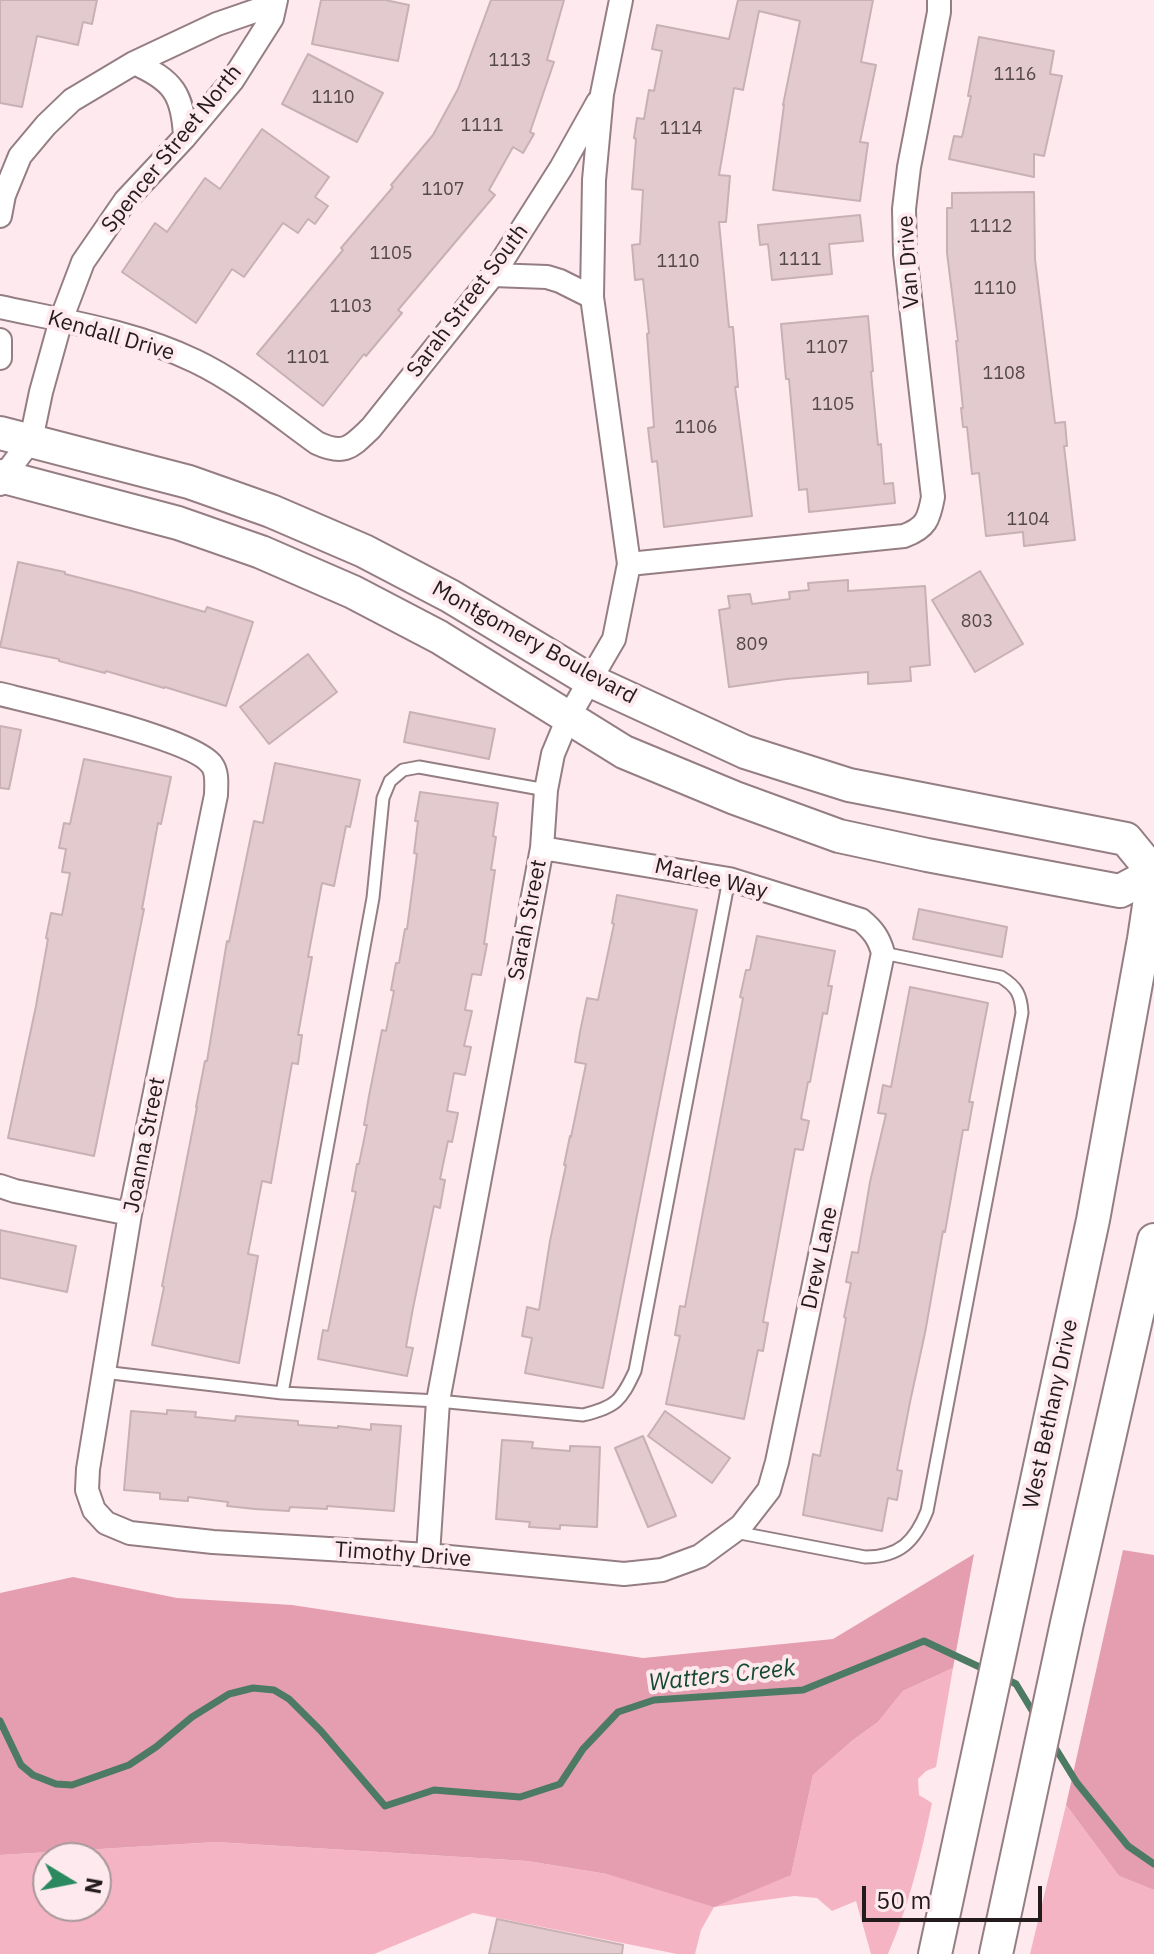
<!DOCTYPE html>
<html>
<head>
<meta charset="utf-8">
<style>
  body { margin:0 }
  #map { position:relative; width:1154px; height:1954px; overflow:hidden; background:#feeaee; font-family:"IBM Plex Sans",sans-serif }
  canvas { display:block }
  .north { position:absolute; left:32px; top:1842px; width:80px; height:80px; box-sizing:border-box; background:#feeaee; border:2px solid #a7979a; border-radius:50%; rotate:100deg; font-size:22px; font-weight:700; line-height:32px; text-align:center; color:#241b1d }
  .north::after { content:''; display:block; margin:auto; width:28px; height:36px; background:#2b8960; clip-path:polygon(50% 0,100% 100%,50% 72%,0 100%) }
  .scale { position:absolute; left:862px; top:1886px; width:180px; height:36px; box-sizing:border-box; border:4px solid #241b1d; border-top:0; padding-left:10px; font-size:24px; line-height:28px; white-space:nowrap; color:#241b1d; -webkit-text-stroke:6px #feeaee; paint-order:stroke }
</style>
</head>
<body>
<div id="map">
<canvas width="1154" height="1954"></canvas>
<div class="north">N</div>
<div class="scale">50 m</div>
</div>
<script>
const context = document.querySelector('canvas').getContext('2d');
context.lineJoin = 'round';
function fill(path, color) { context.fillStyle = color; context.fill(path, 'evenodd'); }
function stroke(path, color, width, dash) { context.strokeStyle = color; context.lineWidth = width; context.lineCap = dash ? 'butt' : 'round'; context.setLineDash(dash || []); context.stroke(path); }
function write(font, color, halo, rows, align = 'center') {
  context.font = font + ' "IBM Plex Sans",sans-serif'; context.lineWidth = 8; context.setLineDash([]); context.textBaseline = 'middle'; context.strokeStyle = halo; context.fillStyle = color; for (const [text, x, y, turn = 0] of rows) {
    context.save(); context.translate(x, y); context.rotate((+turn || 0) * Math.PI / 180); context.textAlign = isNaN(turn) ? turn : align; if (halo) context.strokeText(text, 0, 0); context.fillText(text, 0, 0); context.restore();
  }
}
fill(new Path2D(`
  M953 1668 936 1767 926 1771 918 1779 919 1795 932 1803C921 1855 909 1905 888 1954H871L856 1901 832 1911 817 1898 794 1896 714 1907 701 1930 695 1954H677L473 1913 374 1954H0V1855L216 1842 527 1861 607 1874 791 1875 813 1775 853 1740 878 1722 903 1691ZM48 1858H96V1906H48Z
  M1066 1805 1119 1876 1154 1890V1954H1030Z`), '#f5b4c3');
fill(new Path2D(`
  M1123 1550 1154 1555V1890L1119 1876 1066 1805Z
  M974 1554 953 1668 903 1691 878 1722 853 1740 813 1775 791 1875 714 1907 607 1874 527 1861 216 1842 0 1855V1593L73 1577 177 1598 292 1605 643 1658 833 1639Z`), '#e59eb0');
stroke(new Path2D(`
  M1004 1678 1016 1684 1036 1717
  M0 1721 21 1765 33 1775 56 1784 72 1785 129 1765 156 1747 192 1717 229 1694 253 1688 274 1690 289 1699 321 1731 385 1806 434 1790 520 1797 560 1784 583 1749 618 1712 654 1700 803 1690 924 1641 986 1670
  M1051 1741 1077 1783 1128 1846 1154 1864`), '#4d7a62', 7);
const building = new Path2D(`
  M0 0H97L92 24 83 22 78 45 37 36 22 107 0 103Z
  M321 0H385L409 5 398 61 312 44Z
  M491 0H564L547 60 554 62 530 132 534 134 523 153 513 147 489 190 495 195 398 310 402 313 366 356 364 354 323 406 257 354 343 250 341 248 393 187 391 185 433 135 458 89Z
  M738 0H873L861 62 876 65 860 142 868 143 860 201 773 190 784 105H783L800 21 759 11 743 90 734 88 719 175 730 176 726 222H719L729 327H733L738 387H735L752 516 664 527 657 461 652 462 648 428 654 427 647 334 649 333 643 279 635 280 632 245 640 244 643 190 632 189 636 139 634 138 637 118 644 119 649 90 654 91 662 51 652 49 657 25 729 39Z
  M979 37 1054 51 1050 74 1062 76 1044 156 1034 154V177L949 159 954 136 962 137 971 96H968Z
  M308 54 383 93 357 142 282 104Z
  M262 129 329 177 315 197 328 206 315 224 308 219 298 233 283 223 244 277 232 269 196 323 122 272 155 223 167 232 205 178 220 189Z
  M1034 192 1035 259 1055 423 1065 422 1067 446H1064L1075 540 1024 546 1023 532 986 536 979 473 972 474 967 427H963L961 408H963L956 341H958L947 253V208H952V193Z
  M860 215 863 241 829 244 832 274 772 280 768 244 760 245 758 225Z
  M868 316 873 371 871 372 878 445 881 444 884 484 893 483 895 503 809 512 807 489 799 490 789 379H786L781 324Z
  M18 562 65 572V574L132 591 205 612 207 607 253 622 226 706 165 687 164 688 106 671 105 673 59 661V659L0 647Z
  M980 571 1023 644 975 672 932 600Z
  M848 580V591L925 586 930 665 910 667 911 681 868 684V672L786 679 729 687 719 610 730 608 728 596 750 594 752 604 790 599 789 592 809 590 808 583Z
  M308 654 337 692 269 744 240 707Z
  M410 712 495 729 489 759 404 742Z
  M0 726 21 730 9 789 0 788Z
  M84 759 171 777 161 824 158 823 142 909H144L94 1156 8 1138 36 1006 48 939 46 938 51 913 62 915 70 873 62 872 66 849 59 848 64 823 70 824Z
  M275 763 360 780 350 827 346 826 334 886 322 883 308 957H312L298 1035H302L298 1064 292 1063 271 1183 262 1181 248 1254 258 1256 239 1363 152 1345 164 1287 162 1286 197 1107H196L205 1061H207L227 941 229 942 254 821 263 823Z
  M420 792 498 803 493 836 496 837 491 870H495L484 944H487L481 975 472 974 465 1010 472 1011 464 1046 471 1047 465 1075 454 1073 447 1111 458 1113 452 1142 448 1141 440 1179 445 1180 440 1208 434 1206 413 1308 406 1347 413 1348 407 1376 318 1359 323 1330 328 1331 356 1192 352 1191 357 1164H359L367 1125H364L369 1096 382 1030 386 1031 394 991 391 990 396 963H399L405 929H407L417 854 414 853 418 821H415Z
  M617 895 697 910 603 1388 525 1373 532 1338 522 1336 527 1307 539 1310 550 1241 566 1165H564L570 1136 571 1137 586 1064 575 1062 580 1032 587 998 598 1000 614 924 612 923Z
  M919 909 1007 927 1002 957 913 939Z
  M757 936 835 951 828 986H832L827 1014 823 1013 810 1082H808L801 1119 809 1121 803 1150 795 1149 763 1322 768 1323 763 1351 758 1350 744 1419 666 1404 680 1336 675 1335 680 1306 685 1307 743 998 740 997 746 970H750Z
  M910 987 988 1003 969 1102H973L968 1130H963L945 1232 943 1231 925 1333 910 1402 897 1470 902 1471 897 1500 888 1498 882 1531 803 1515 813 1454 820 1456 846 1318 844 1317 851 1283 846 1282 852 1252 858 1253 870 1182 886 1114 878 1113 883 1085 891 1087Z
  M0 1230 76 1246 67 1292 0 1278Z
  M167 1410 196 1412 195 1417 235 1421 236 1416 298 1421V1425L338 1428V1426L371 1430V1424L401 1426 394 1511 327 1506V1509L290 1507 289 1511 255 1509 227 1506 228 1502 188 1497V1501L160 1499V1493L124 1490 131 1411 167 1414Z
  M665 1411 730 1458 712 1483 648 1436Z
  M643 1436 676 1516 648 1527 615 1448Z
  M502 1440 533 1442 532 1448 570 1451V1446L600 1447 597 1527 560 1525V1529L529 1527 530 1522 496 1519Z
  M497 1919 623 1945 622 1954H489Z`);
fill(building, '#e2cacf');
stroke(building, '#c8b0b5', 2);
const lane = new Path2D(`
  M103 1372 282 1393 438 1401 583 1415C616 1407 621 1401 635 1371L729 879
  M282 1393 373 898 383 798 390 781 403 770 419 767 546 790
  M735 1532 865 1557C900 1557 915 1541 927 1511L1022 1013C1021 995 1017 987 1001 977L883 953`);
const street = new Path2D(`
  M134 63C173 80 183 94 185 137
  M0 216 4 195 20 156 46 125 72 100 134 63 217 24 275 4
  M493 275 547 277 560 281 592 297
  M0 307C65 321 135 332 195 361 239 382 278 415 317 443 345 456 351 447 371 428L493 275 561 168 598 102
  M0 340V358
  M0 484 3 477 31 440 41 392 61 320 83 262 125 201 185 137 232 81 272 18 276 0
  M629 564 904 536C926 528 929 519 933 497L905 254 904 209 909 167 939 12V0
  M0 694C36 703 195 739 212 765 218 773 216 786 216 795L130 1214 88 1469 87 1490 94 1510 106 1523 130 1533 213 1542 428 1555 624 1574 662 1570 700 1556 741 1526 769 1490 777 1462 883 953C879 938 873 930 861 920L729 879 542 848
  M0 1186 15 1191 130 1214
  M428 1555 438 1401 542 848 546 790 553 754 568 718 614 639 629 564 592 297 594 180 602 94 621 0`);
const secondary = new Path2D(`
  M0 433 189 482 271 511 364 551 450 596 591 681 745 752 849 785 1126 839 1154 873
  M0 476 178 523 261 552 353 592 439 637 624 752 735 798 839 836 927 855 1120 891 1154 873
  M935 1954 1093 1220 1144 939 1154 872
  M996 1954 1067 1623 1154 1240`);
stroke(lane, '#947e83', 15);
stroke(street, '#947e83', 26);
stroke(secondary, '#947e83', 36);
stroke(lane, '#fff', 11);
stroke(street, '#fff', 22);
stroke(secondary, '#fff', 32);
write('18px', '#54474a', null, [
  ["1113",510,61],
  ["1116",1015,75],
  ["1110",333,98],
  ["1111",482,126],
  ["1114",681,129],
  ["1107",443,190],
  ["1112",991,227],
  ["1105",391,254],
  ["1111",800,260],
  ["1110",678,262],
  ["1110",995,289],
  ["1103",351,307],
  ["1107",827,348],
  ["1101",308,358],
  ["1108",1004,374],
  ["1105",833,405],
  ["1106",696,428],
  ["1104",1028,520],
  ["803",977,622],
  ["809",752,645]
]);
write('22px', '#241b1d', '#feeaee', [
  ["Spencer Street North",172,149,-51],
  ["Van Drive",909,262,-94],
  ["Sarah Street South",468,301,-53],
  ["Kendall Drive",111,336,16],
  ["Montgomery Boulevard",534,643,29],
  ["Marlee Way",711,879,13],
  ["Sarah Street",528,920,-79],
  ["Joanna Street",145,1145,-79],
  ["Drew Lane",820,1258,-78],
  ["West Bethany Drive",1051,1414,-78],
  ["Timothy Drive",403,1555,4]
]);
write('italic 24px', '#144a33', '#feeaee', [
  ["Watters Creek",722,1676,-6]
]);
</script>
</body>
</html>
